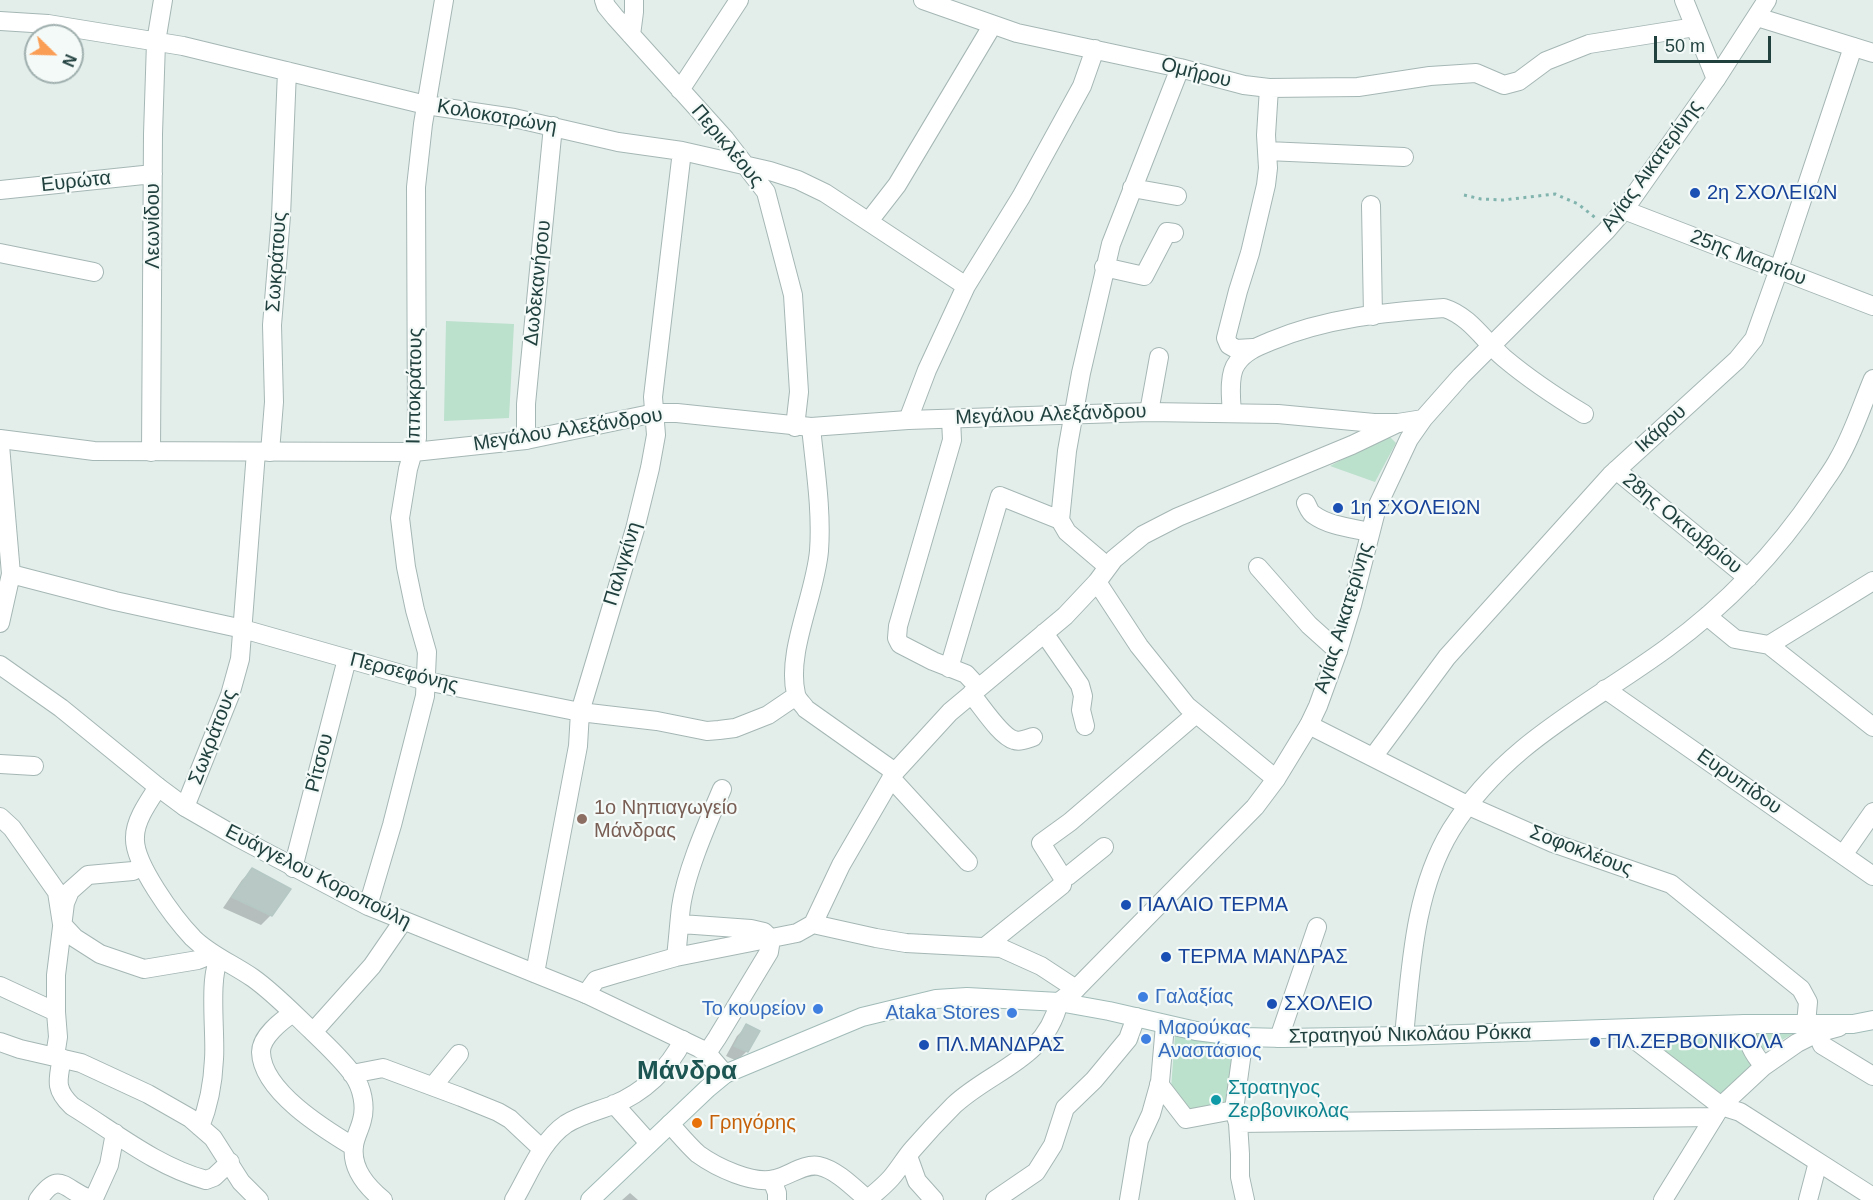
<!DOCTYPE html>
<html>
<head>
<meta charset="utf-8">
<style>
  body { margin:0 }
  #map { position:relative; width:1873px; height:1200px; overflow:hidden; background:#e3eeeb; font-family:Helvetica,sans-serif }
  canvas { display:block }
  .north { position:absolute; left:24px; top:24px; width:60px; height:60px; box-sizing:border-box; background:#f4faf8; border:2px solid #a0b0ae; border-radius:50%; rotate:113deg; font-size:16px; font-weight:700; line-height:24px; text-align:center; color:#21413f }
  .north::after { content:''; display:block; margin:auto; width:21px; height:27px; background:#fb9e55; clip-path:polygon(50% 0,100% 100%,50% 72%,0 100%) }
  .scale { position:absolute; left:1654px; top:36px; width:117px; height:27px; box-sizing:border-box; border:3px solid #21413f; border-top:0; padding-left:8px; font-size:18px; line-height:21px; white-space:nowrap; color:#21413f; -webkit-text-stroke:4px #f4faf8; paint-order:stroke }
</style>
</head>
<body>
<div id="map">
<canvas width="1873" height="1200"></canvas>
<div class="north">N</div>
<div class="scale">50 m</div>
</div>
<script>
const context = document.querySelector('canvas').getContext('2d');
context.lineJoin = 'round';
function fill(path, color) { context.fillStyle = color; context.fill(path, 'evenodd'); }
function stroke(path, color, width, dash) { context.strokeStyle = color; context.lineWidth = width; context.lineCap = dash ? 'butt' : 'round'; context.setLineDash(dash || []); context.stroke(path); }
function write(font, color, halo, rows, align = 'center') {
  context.font = font + ' Helvetica,sans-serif'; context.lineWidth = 4.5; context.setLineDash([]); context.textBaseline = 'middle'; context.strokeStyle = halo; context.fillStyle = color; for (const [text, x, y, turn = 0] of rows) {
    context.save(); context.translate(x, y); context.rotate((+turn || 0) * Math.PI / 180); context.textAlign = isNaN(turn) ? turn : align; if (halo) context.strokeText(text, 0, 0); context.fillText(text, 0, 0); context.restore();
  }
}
fill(new Path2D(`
  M446 321 514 324 509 418 444 421Z
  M1388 435 1396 443 1375 482 1330 466Z
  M1756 1028 1798 1031 1764 1050C1758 1043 1754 1038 1756 1028Z
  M1737 1029 1742 1049 1756 1068 1722 1099 1636 1033Z
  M1175 1036 1236 1046 1229 1105 1189 1111 1171 1088Z`), '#bbe0cc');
fill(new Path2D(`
  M252 870 271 915 261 925 223 908 242 880Z
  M747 1026V1051L737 1061 726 1056 737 1036Z
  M630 1193 638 1200H622Z`), '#0003');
const building = new Path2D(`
  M252 868 291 889 272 916 232 897Z
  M746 1024 760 1031 748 1052 734 1046Z`);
fill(building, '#b8c9c5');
stroke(building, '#b5c8c4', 1.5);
const minor = new Path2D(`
  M604 0 606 6 615 17 725 139 766 192 793 295 799 392 795 427
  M923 0 1017 33 1180 68 1244 85 1269 88 1358 87 1430 76 1476 73 1504 85 1519 81 1546 61 1589 44 1695 27
  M1684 0 1716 79
  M0 21 48 24 183 46 426 105 514 118 618 142 682 151 770 171 798 180 825 193 966 286
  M631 35 634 12V0
  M680 90 739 0
  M1267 151 1404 157
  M1132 188 1177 196
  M0 190 153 174
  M1371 205 1373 316
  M1624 210 1873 306
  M869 221 897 185 992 26
  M0 253 94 272
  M1104 267 1144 276 1167 232 1174 233
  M1253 348 1236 349 1229 345 1226 338 1238 291 1250 253 1266 185 1268 168 1266 135 1269 88
  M1149 412 1159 357
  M1232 413C1231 399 1228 374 1237 363 1245 351 1259 346 1271 341 1326 318 1386 312 1444 308 1470 316 1484 341 1504 358 1529 379 1556 397 1584 414
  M951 419 952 440 898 626 897 638 900 644 933 661 966 674 978 687
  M908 420 927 370 966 286 1021 197 1082 86 1095 49
  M811 427C815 468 822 510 819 551 815 596 786 652 796 694 797 700 803 704 806 709L895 772
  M526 440V404L553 126
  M0 445 11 574 0 623
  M151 452 153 134 156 42 163 0
  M270 452 274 402 272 325 281 216 287 71
  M1616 470 1748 578
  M1306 503C1308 507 1310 513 1314 515 1329 526 1352 528 1370 532
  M1107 566 1067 532 1060 520 1067 451 1081 373 1111 244 1180 68
  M1258 567 1309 625 1338 651
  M11 574 115 601 243 629 426 681 580 712 657 721 707 731 719 730 735 728 768 715 796 696
  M1097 582 1139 646 1187 706 1276 779
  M1707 616 1735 639 1769 645 1873 727
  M1044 633 1080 685 1083 696 1081 710 1085 726
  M1769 645 1873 581
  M949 668 1000 496 1060 520
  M1605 689 1873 876
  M971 694C981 705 1000 736 1014 740 1020 742 1027 739 1033 737
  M1309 725 1469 806 1553 843 1671 884 1801 989 1808 1002 1806 1024
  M1373 757 1447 657 1611 475 1737 360 1754 339 1779 269 1853 47
  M0 764 34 766
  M891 778 968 862
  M158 787C149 801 135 820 135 837 133 863 174 918 193 938 210 955 233 964 253 978 274 993 292 1012 311 1030 326 1045 342 1059 354 1076 362 1088 366 1106 362 1120 360 1129 355 1137 354 1146 351 1168 367 1187 383 1200
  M185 807 230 695 240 659 256 452
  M0 817 12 828 57 892 62 924 75 938 100 954 144 969 198 960 213 954
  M1843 855 1873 812
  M293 868 347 659
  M1063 878 1068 876 1104 847
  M681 924 751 929 764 932 771 939 769 952 717 1038 707 1053
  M813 924 841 865 895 772 950 712 1065 616 1097 582 1114 559 1143 535 1178 517 1352 445 1398 423
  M986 946 1062 885 1063 878 1041 843 1070 822 1196 714
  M676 957C678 940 679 924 681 907 686 871 708 822 722 789
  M535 973 578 746 580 712 635 529 650 468 656 435 653 397 682 151
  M0 986 56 1012
  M586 994 596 980 616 974 676 957 797 933 813 924 876 938 906 943 1001 948 1041 966 1076 989
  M293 1013C281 1021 261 1037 261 1052 262 1091 324 1129 354 1147
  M1621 1029 1721 1106 1740 1112 1873 1197
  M313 1032 372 966 403 921
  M1817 1033 1822 1045 1873 1076
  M1404 1036C1411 967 1414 891 1451 830 1504 744 1589 705 1667 648 1726 605 1776 553 1817 492 1824 481 1833 470 1839 458 1853 434 1862 405 1873 379
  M1244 1037 1234 1110 1238 1123 1240 1154V1177L1245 1200
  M1279 1038 1317 927
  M0 1042 20 1049 81 1063 148 1094 190 1118 213 1138 241 1182 259 1200
  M55 1056 58 1037 56 1012V975L65 903 70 891 88 875 133 871 142 866
  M62 1058C58 1080 54 1089 72 1106 116 1133 156 1166 206 1180L214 1177 230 1162
  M352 1074 383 1068 461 1097 498 1112 510 1119 542 1149
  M1159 1084 1186 1119 1234 1110
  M433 1086 459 1054
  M614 1104 649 1143
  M1238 1123 1714 1117
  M670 1124C679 1134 688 1145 698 1154 716 1167 753 1185 775 1179 789 1176 804 1163 819 1166 837 1170 854 1188 868 1200
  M200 1127C209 1105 213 1082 214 1059 216 1035 208 975 220 958
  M908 1156 917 1181 934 1200
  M772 1180 777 1193V1200
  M38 1200C59 1171 62 1187 87 1198L95 1196 109 1165 115 1133
  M514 1200C529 1175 541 1141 566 1124 580 1115 597 1111 613 1105 643 1093 669 1069 683 1040
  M867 1200C875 1193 884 1186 891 1178 899 1169 905 1158 913 1149 926 1134 940 1119 954 1105 993 1069 1045 1060 1059 1002
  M995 1200 1036 1172 1053 1145 1065 1108 1094 1080 1128 1039 1136 1017
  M1129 1200 1139 1140 1151 1114 1160 1082 1165 1025
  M1808 1200 1818 1162`);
const tertiary = new Path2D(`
  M1757 17 1873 53
  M0 439 94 451 414 452 526 440 655 413H677L811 427 908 420 1149 412 1278 414 1374 423H1398L1423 419
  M0 665 61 708 158 787 185 807 237 837 368 906 586 994 699 1048 707 1053 725 1074
  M368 906 392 825 425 696 427 652 415 610 406 567 400 518 408 469 417 438 416 187 423 124 444 0
  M1059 1002 1076 989 1255 807 1276 779 1309 725 1318 706 1338 651 1352 605 1377 507 1409 439 1423 419 1461 376 1606 231 1624 210 1716 79 1767 0
  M1745 1024C1747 1041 1752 1053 1764 1066
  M1663 1200 1721 1106 1764 1066 1797 1043 1817 1033 1839 1027`);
const secondary = new Path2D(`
  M590 1200 708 1088 725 1074 862 1017 936 999 967 997 1059 1002 1109 1011 1196 1031 1244 1037 1283 1038 1404 1036 1745 1024H1853L1873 1020`);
stroke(minor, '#a5b7b4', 20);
stroke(tertiary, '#a5b7b4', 20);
stroke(secondary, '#a1bbb7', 20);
stroke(new Path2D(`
  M1464 195 1481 199 1503 200 1555 194 1578 204 1597 219`), '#82b4ae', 3, [3, 4.5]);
stroke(minor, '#fff', 18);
stroke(tertiary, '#fff', 18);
stroke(secondary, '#fff', 18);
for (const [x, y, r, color] of [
  [1695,193,6,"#1a4fb4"],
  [1338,508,6,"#1a4fb4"],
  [582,819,6,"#8d6e63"],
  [1126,905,6,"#1a4fb4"],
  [1166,957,6,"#1a4fb4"],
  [1143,997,6,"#3f7fe0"],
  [1272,1004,6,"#1a4fb4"],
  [818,1009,6,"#3f7fe0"],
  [1012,1013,6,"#3f7fe0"],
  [1146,1039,6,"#3f7fe0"],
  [1595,1042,6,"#1a4fb4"],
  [924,1045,6,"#1a4fb4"],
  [1216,1100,6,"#0f9aa8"],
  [697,1123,6,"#e8710a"]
]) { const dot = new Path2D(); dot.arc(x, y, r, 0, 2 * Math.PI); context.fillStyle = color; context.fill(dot); stroke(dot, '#f4faf8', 2); }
write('20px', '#21413f', '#f4faf8', [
  ["Ομήρου",1196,73,14],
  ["Κολοκοτρώνη",497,117,10],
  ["Περικλέους",727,146,50],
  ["Αγίας Αικατερίνης",1652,166,-54],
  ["Ευρώτα",76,182,-6],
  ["Λεωνίδου",153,226,-90],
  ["25ης Μαρτίου",1748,258,21],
  ["Σωκράτους",277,262,-86],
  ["Δωδεκανήσου",538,283,-84],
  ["Ιπποκράτους",415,386,-89],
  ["Μεγάλου Αλεξάνδρου",1051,415,-2],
  ["Ικάρου",1661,429,-42],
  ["Μεγάλου Αλεξάνδρου",568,430,-9],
  ["28ης Οκτωβρίου",1682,524,39],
  ["Παλιγκίνη",623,564,-73],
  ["Αγίας Αικατερίνης",1344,618,-73],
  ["Περσεφόνης",404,673,14],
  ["Σωκράτους",213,737,-69],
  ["Ρίτσου",320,763,-76],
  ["Ευρυπίδου",1739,782,35],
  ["Σοφοκλέους",1581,851,21],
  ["Ευάγγελου Κοροπούλη",318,877,27],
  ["Στρατηγού Νικολάου Ρόκκα",1410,1035,-1]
]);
write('20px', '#164399', '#f4faf8', [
  ["2η ΣΧΟΛΕΙΩΝ",1707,193],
  ["1η ΣΧΟΛΕΙΩΝ",1350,508],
  ["ΠΑΛΑΙΟ ΤΕΡΜΑ",1138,905],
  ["ΤΕΡΜΑ ΜΑΝΔΡΑΣ",1178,957],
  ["ΣΧΟΛΕΙΟ",1284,1004],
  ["ΠΛ.ΖΕΡΒΟΝΙΚΟΛΑ",1607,1042],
  ["ΠΛ.ΜΑΝΔΡΑΣ",936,1045]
], 'left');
write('20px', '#785e54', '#f4faf8', [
  ["1ο Νηπιαγωγείο",594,808],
  ["Μάνδρας",594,831]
], 'left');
write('20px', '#366cbe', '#f4faf8', [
  ["Γαλαξίας",1155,997],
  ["Το κουρείον",806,1009,"right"],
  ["Ataka Stores",1000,1013,"right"],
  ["Μαρούκας",1158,1028],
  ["Αναστάσιος",1158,1051]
], 'left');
write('20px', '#0d838f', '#f4faf8', [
  ["Στρατηγος",1228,1088],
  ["Ζερβονικολας",1228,1111]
], 'left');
write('20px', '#c56008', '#f4faf8', [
  ["Γρηγόρης",709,1123]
], 'left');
write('bold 26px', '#1c5552', '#f4faf8', [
  ["Μάνδρα",687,1072]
]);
</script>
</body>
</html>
